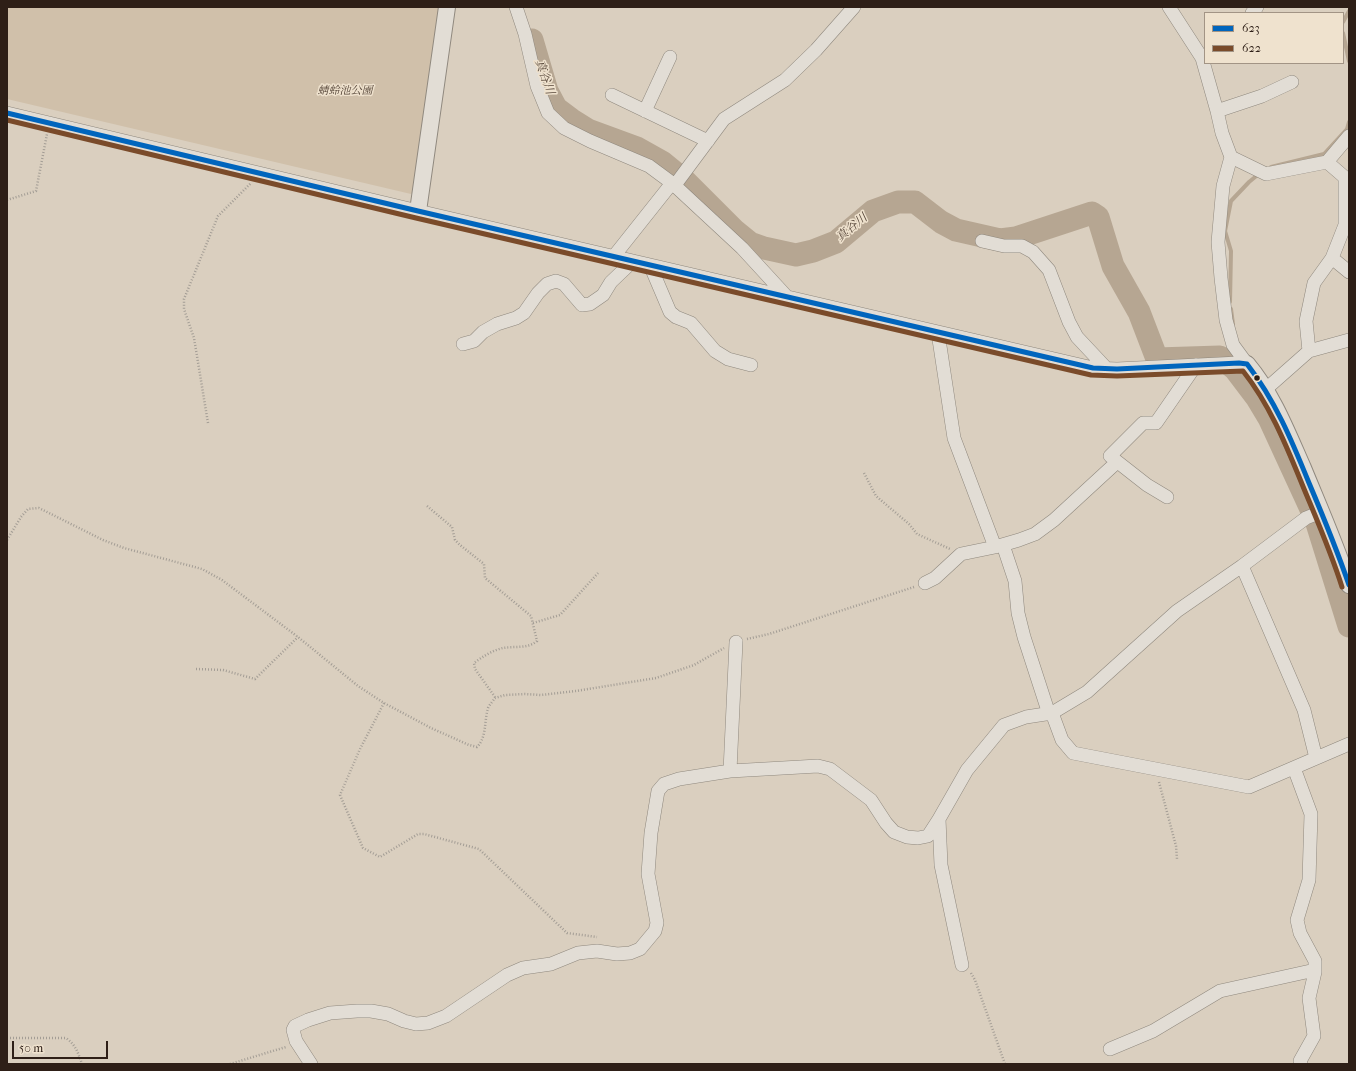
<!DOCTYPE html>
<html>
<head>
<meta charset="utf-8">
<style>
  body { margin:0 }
  #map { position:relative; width:1356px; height:1071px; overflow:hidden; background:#dacfbf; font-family:"IM FELL French Canon",serif }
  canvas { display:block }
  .frame { position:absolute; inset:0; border:8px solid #2e1f17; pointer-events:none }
  .legend { position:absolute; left:1204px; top:12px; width:140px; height:52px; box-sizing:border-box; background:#efe2ce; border:1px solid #a29485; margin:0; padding:5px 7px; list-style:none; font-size:12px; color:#2e1f17 }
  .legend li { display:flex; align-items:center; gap:8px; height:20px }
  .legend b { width:20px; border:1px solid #a29485 }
  .scale { position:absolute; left:12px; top:1041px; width:96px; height:18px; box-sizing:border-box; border:2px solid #2e1f17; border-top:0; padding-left:5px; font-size:12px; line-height:14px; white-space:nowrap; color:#2e1f17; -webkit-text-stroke:3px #efe2ce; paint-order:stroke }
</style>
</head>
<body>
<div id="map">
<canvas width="1356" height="1071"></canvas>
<div class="frame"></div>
<ul class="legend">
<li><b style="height:5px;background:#0065bd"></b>623</li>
<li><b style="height:5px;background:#7a4b2a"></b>622</li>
</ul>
<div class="scale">50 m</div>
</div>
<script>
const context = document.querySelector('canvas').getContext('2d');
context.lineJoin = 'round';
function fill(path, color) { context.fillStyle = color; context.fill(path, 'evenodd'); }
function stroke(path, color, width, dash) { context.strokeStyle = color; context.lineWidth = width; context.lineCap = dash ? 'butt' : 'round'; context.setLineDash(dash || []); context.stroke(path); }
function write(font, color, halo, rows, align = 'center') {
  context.font = font + ' "IM FELL French Canon","Noto Serif JP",serif'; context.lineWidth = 3; context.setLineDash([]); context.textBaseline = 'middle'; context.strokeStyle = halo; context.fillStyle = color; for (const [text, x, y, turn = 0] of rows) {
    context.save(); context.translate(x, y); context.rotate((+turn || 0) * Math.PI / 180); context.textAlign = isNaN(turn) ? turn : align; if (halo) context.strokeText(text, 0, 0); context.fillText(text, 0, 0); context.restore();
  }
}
fill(new Path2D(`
  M7 7H440L418 189 411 194 7 99Z`), '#d0c0aa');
stroke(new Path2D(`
  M1343 22 1349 11
  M1343 33 1349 61
  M1271 167 1324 154 1347 129 1349 122
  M1230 302 1231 251 1225 231 1231 201 1249 182 1260 173
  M1231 309 1233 324`), '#b6a692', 4);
stroke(new Path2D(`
  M532 40 547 91 556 108 572 120 588 130 637 148 662 162 684 180 734 230 750 243 764 248 796 255 813 251 836 242 873 211 898 202H915L941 222 956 230 1000 240 1016 238 1092 213 1098 217 1113 266 1139 312 1157 359 1220 357 1235 369 1257 398 1269 418 1316 520 1349 626`), '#b6a692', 23);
const minor = new Path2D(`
  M516 7 525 34 537 86 548 113 564 128 590 141 649 166 672 183 742 248 787 297
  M1169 7 1202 58 1217 111 1222 133 1231 157 1223 186 1218 242 1221 278 1226 320 1233 345 1247 364
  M1252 13 1257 7
  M612 95 708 141
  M645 111 670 57
  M1217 111 1262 96 1292 82
  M7 113 418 211 1093 368 1117 369 1239 363
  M1231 157 1266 174 1327 162 1349 181
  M1327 162 1349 136
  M675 185 724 119 785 80 816 50 854 7
  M982 241 1004 246H1022L1033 252 1049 270 1069 322 1077 337 1107 369
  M614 256 672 183
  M1332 258 1349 272
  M650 265 670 312 676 317 691 323 715 351 728 359 751 365
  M938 333 954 438 995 547
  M463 344 474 341 483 332 497 324 516 318 524 313 538 293 547 284 556 281 564 284 582 305 590 304 603 295 611 282 633 261
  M1309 351 1306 321 1314 283 1332 258 1345 225V178
  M1266 389 1309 351 1349 340
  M1167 497 1147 485 1110 456 1143 423H1156L1196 365
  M1003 545 1015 581 1018 613 1024 637 1049 714
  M1242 566 1304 710 1316 758
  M925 583 935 578 961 554 995 547 1019 540 1035 534 1054 520 1117 462
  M1052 713 1062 740 1073 753 1249 787 1349 744
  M1294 768 1311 814 1309 880 1297 920 1300 933 1315 961V972L1309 998 1314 1036 1300 1061 1301 1064
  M730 771 736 642
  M962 965 941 865 939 819 967 770 1004 725 1026 717 1052 713 1087 692 1177 611 1242 566 1306 518 1321 512
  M1110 1049 1153 1031 1220 991 1315 970
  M311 1064 296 1041 293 1030 295 1026 308 1020 330 1013 357 1011H371L388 1014 404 1021 416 1024 428 1023 446 1016 507 975 523 968 551 964 578 953 597 951 617 954 630 953 640 949 655 931 657 923 648 874 651 833 658 791 664 784 679 779 730 771 818 766 830 769 871 800 886 823 894 832 907 837 918 838 928 836 939 819`);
const tertiary = new Path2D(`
  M418 211 447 7
  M1239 363 1247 364C1273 395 1287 432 1303 468 1319 507 1336 545 1349 585`);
stroke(minor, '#8f887e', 14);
stroke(tertiary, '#8f887e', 18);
stroke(new Path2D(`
  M7 200 36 191 47 134
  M208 423 194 338 184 309V299L218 216 251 183
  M864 473 876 496 909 524 917 534 950 549
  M427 506 452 527 455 540 460 545 484 564 485 578 531 616 537 641C528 649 514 646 503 648 493 650 482 657 474 663L475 669 495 697
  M7 540 21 517 28 509 39 508 103 540 124 548 202 569 222 580 298 637 358 686 384 703 431 728 469 745 477 747C487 737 484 721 488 708 490 704 493 701 495 698L505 695 525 694 541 695 576 691 656 678 694 665 724 648
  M533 623 560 615 598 573
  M747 639 769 634 914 587
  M196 669 223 670 255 679 298 637
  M384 703 360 749 340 795 363 848 380 857 418 834H424L479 849 567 933 597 937
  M1159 782 1176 846 1177 859
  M971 973 975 980 1005 1064
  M7 1038H66C76 1045 78 1053 82 1064
  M230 1064 286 1047`), '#a39d95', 2.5, [1, 2]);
stroke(minor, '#e2ddd5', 13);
stroke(tertiary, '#e2ddd5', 16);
stroke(new Path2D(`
  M7 113 418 211 1093 368 1117 369 1239 363 1247 364C1275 400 1292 441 1309 483 1323 516 1337 550 1349 585`), '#0065bd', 5);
stroke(new Path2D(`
  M7 120 416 218 1091 375 1117 376 1243 371C1270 405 1286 445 1302 484 1316 518 1331 552 1342 587`), '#7a4b2a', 5);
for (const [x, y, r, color] of [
  [1257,378,3.5,"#2e1f17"]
]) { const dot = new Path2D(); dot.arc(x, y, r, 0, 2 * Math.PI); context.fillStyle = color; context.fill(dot); stroke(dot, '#efe2ce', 1.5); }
write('italic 11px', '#544437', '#efe2ce', [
  ["蜻蛉池公園",345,91]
]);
write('italic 12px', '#58483b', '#efe2ce', [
  ["真谷川",544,77,71],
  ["真谷川",852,228,-39]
]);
</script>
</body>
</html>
